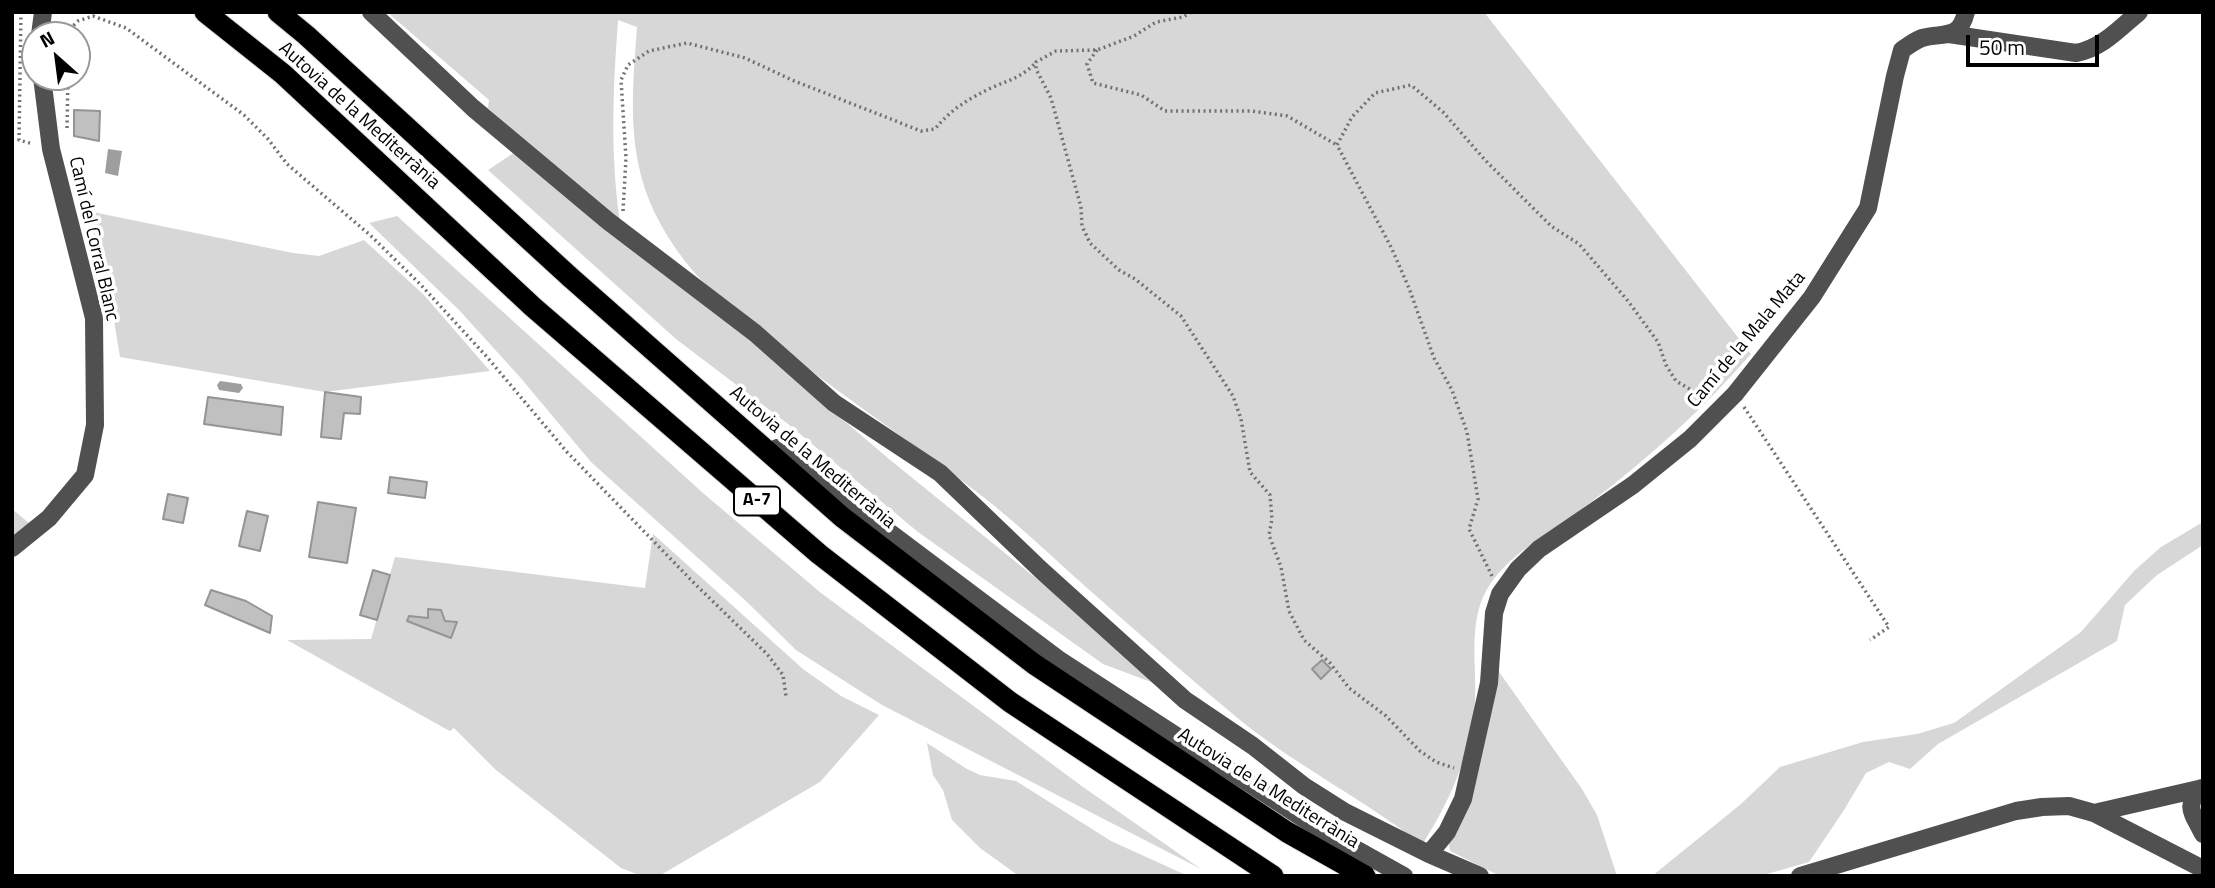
<!DOCTYPE html>
<html>
<head>
<meta charset="utf-8">
<style>
  body { margin:0 }
  #map { position:relative; width:2215px; height:888px; overflow:hidden; background:#fff; font-family:"Titillium Web",sans-serif }
  canvas { display:block }
  .frame { position:absolute; inset:0; border:14px solid #000; pointer-events:none }
  .north { position:absolute; left:21px; top:21px; width:70px; height:70px; box-sizing:border-box; background:#fff; border:2px solid #999; border-radius:50%; rotate:332deg; font-size:19px; font-weight:700; line-height:28px; text-align:center; color:#000 }
  .north::after { content:''; display:block; margin:auto; width:24px; height:32px; background:#000; clip-path:polygon(50% 0,100% 100%,50% 72%,0 100%) }
  .scale { position:absolute; left:1966px; top:35px; width:133px; height:32px; box-sizing:border-box; border:4px solid #000; border-top:0; padding-left:9px; font-size:21px; line-height:24px; white-space:nowrap; color:#000; -webkit-text-stroke:5px #fff; paint-order:stroke }
</style>
</head>
<body>
<div id="map">
<canvas width="2215" height="888"></canvas>
<div class="frame"></div>
<div class="north">N</div>
<div class="scale">50 m</div>
</div>
<script>
const context = document.querySelector('canvas').getContext('2d');
context.lineJoin = 'round';
function fill(path, color) { context.fillStyle = color; context.fill(path, 'evenodd'); }
function stroke(path, color, width, dash) { context.strokeStyle = color; context.lineWidth = width; context.lineCap = dash ? 'butt' : 'round'; context.setLineDash(dash || []); context.stroke(path); }
function write(font, color, halo, rows, align = 'center') {
  context.font = font + ' "Titillium Web",sans-serif'; context.lineWidth = 7; context.setLineDash([]); context.textBaseline = 'middle'; context.strokeStyle = halo; context.fillStyle = color; for (const [text, x, y, turn = 0] of rows) {
    context.save(); context.translate(x, y); context.rotate((+turn || 0) * Math.PI / 180); context.textAlign = isNaN(turn) ? turn : align; if (halo) context.strokeText(text, 0, 0); context.fillText(text, 0, 0); context.restore();
  }
}
fill(new Path2D(`
  M387 12H1484L1751 354C1703 409 1649 458 1591 502 1558 528 1507 553 1486 591 1468 624 1477 666 1475 702 1471 754 1450 801 1422 845 1364 799 1298 767 1240 720 1188 677 1137 632 1086 587 1051 556 1016 522 978 493 912 442 842 396 776 344 729 307 691 279 661 225 625 160 632 98 637 27L618 20C613 90 610 153 620 222L571 183 488 108 489 100Z
  M521 148 635 242 889 459 1175 691 1103 664 918 532 788 424 676 339 488 170Z
  M88 211 293 253 319 256 364 240 424 295 490 371 325 392 120 357 110 296Z
  M397 216 703 493 821 593 1083 787 1201 869 882 705 796 650 746 601 591 462 519 376 459 310 369 223Z
  M12 509 29 523 23 531 12 540Z
  M2203 522V545L2157 575 2125 605 2117 641 1938 744 1910 769 1889 762 1866 773 1844 810 1809 862 1760 876H1652L1741 804 1780 767 1863 742 1917 734 1954 723 2081 632 2134 571 2161 547Z
  M653 534 803 669 841 696 879 715 820 782 659 876H642L621 868 496 770 454 728 450 731 446 729 287 640 371 639 395 557 645 588Z
  M1497 669 1582 789 1597 815 1617 876H1500L1450 851 1448 838Z
  M927 743 967 769 980 775 1016 781 1111 841 1188 876H1019L980 848 952 820 943 790 933 775Z`), '#d7d7d7');
fill(new Path2D(`
  M108 149 122 151 118 176 105 173Z
  M220 381 241 384 243 388 239 393 219 390 217 385Z`), '#9e9e9e');
const building = new Path2D(`
  M74 110 100 111 99 141 74 136Z
  M325 392 361 397 360 414 344 413 341 439 321 437Z
  M208 397 283 407 281 435 204 424Z
  M390 477 427 482 425 498 388 493Z
  M168 494 188 498 183 523 163 519Z
  M318 502 356 508 347 563 309 557Z
  M247 511 268 516 260 551 239 546Z
  M373 570 390 575 377 620 360 615Z
  M211 590 246 601 272 616 270 633 205 605Z
  M428 609 441 610 445 621 457 622 451 638 407 621 409 616 428 618Z
  M1322 660 1331 669 1321 679 1312 669Z`);
fill(building, '#c0c0c0');
stroke(building, '#949494', 2);
const highway = new Path2D(`
  M205 12 283 74 533 307 819 554 1010 702 1273 876
  M278 12 306 35 570 277 842 517 1034 664 1287 832 1365 876`);
stroke(highway, '#dbdbdb', 23);
stroke(new Path2D(`
  M21 12 19 140 33 144
  M1191 12 1183 17 1156 22 1134 36 1097 50 1056 51 1036 62V69L1051 98 1081 207 1082 226 1090 243 1119 270 1135 279 1181 316 1233 396 1241 419 1250 472 1270 495 1272 519 1269 535 1281 567 1289 611 1304 640 1330 663 1349 688 1386 716 1420 751 1436 762 1454 768
  M70 35V29L78 21 93 16 126 28 244 115 268 139 287 164 370 235 421 285 487 357 567 452 695 584 767 654 783 675 786 696
  M1097 50 1087 64 1093 83 1141 95 1165 111H1252L1287 116 1337 145
  M67 128 68 77
  M623 211 626 158 621 80 628 65 649 51 687 43 745 58 792 80 921 131 935 129C951 109 970 98 993 87 1010 80 1024 76 1036 62
  M1744 407 1889 627 1870 640
  M1492 576 1469 529 1478 499 1467 432 1452 390 1434 358 1409 288 1391 247 1337 145 1352 117 1375 93 1411 85 1443 112 1485 160 1551 226 1579 244 1628 301 1658 342 1666 365 1676 381 1707 399`), '#727272', 3.5, [2, 3.5]);
stroke(new Path2D(`
  M371 12 473 108 608 221 755 333 834 403 940 473 1041 570 1185 700 1253 746 1304 786 1345 812 1429 854 1480 876
  M1949 34 2076 53C2101 49 2120 28 2139 12
  M40 35 43 12
  M777 448 1058 659 1318 828 1404 876
  M12 548 49 518 85 475 95 425 94 318 51 149 42 77
  M2202 788C2183 806 2193 813 2203 834
  M2094 813 2203 788
  M1429 854 1447 832 1463 799 1489 683 1494 613 1500 594 1518 569 1539 549 1633 485 1690 439 1735 394 1812 297 1868 208 1895 76 1902 50C1908 46 1914 41 1922 38 1944 32 1959 41 1966 12
  M1800 876 2016 811 2042 807 2069 806 2094 813 2203 869`), '#505050', 18);
stroke(highway, '#000', 21);
for (const [x, y, w] of [
  [757,501,46]
]) { const box = new Path2D(); box.roundRect(x - w / 2, y - 14.5, w, 29, 5); context.fillStyle = '#fff'; context.fill(box); stroke(box, '#000', 2); }
write('bold 18px', '#000', null, [
  ["A-7",757,501]
]);
write('19px', '#000', '#fff', [
  ["Autovia de la Mediterrània",359,116,42],
  ["Camí del Corral Blanc",93,239,77],
  ["Camí de la Mala Mata",1747,340,-50],
  ["Autovia de la Mediterrània",812,458,40],
  ["Autovia de la Mediterrània",1268,789,32]
]);
</script>
</body>
</html>
